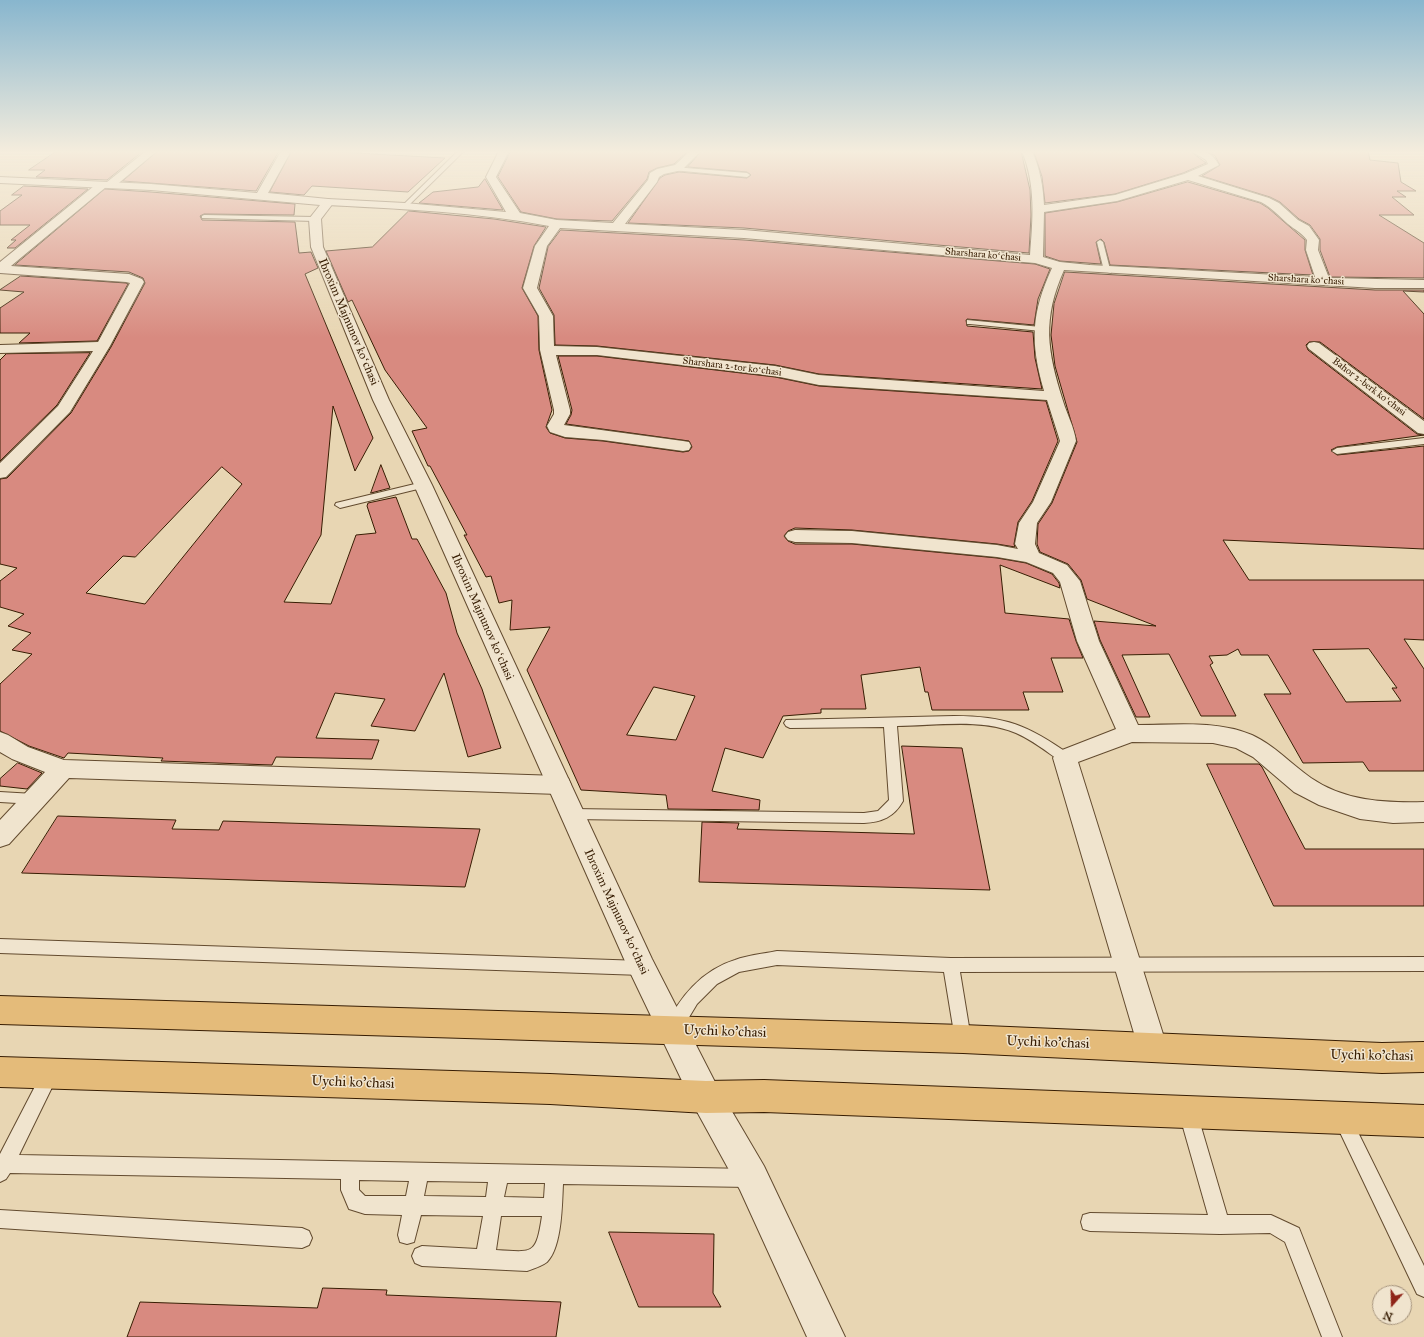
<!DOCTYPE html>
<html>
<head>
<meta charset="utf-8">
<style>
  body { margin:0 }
  #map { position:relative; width:1424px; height:1337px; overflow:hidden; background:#e8d6b3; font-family:"IM FELL Great Primer",serif }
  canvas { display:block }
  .north { position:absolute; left:1372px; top:1285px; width:40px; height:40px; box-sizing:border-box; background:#f0e4ce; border:1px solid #a6947d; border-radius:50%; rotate:200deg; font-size:11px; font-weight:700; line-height:16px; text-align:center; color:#371d03 }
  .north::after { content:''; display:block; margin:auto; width:14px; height:18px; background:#8f2418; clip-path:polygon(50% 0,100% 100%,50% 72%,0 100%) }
</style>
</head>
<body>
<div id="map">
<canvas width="1424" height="1337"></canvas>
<div class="north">N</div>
</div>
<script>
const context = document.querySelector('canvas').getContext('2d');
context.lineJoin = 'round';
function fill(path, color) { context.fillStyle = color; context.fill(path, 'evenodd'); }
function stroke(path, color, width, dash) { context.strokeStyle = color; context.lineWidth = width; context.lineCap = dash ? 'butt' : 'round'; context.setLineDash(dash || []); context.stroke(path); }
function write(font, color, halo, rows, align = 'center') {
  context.font = font + ' "IM FELL Great Primer",serif'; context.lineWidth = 3; context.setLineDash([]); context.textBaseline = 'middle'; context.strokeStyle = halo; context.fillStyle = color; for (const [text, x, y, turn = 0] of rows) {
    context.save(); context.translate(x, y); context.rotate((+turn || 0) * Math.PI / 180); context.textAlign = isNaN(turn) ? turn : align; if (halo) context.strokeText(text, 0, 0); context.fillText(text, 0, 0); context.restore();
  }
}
const building = new Path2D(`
  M57 151H143L107 180 36 177 45 170H29Z
  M158 151H279L256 191 123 181Z
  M292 151H319L445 158 408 192 312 186 304 195 270 192Z
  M511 151H688L674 164 657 168 649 172 647 179 612 221 557 219 521 212 498 177Z
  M702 151H1021L1030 190 1031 215 1029 253 744 228 628 223 660 178 665 175 679 172 747 178 751 175 747 172 688 167Z
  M1034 151H1190L1206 163 1183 173 1115 194 1045 203 1042 177Z
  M1206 151H1368L1370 160 1398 163 1401 182 1416 191H1397L1406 197H1392L1414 215H1379L1424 243V278L1330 277 1320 250V239L1310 225 1299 219 1280 202 1270 197 1202 176 1220 165 1215 156Z
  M485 179 503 210 419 203 433 192 478 187Z
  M1188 182 1260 203 1268 208 1305 240V250L1313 275 1110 265 1104 242 1101 239 1096 242 1101 264 1060 261 1045 256V213L1117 202Z
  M24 186 88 189 15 248H7L16 240H11L30 225H0V211L22 195H12Z
  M105 189 151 192 295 204 294 215 204 214 200 216 202 220 295 222 299 253 311 252 318 268 305 274 373 438 355 471 333 406 321 535 284 602 331 604 356 535 376 533 367 506 368 503 396 497 412 539H417L446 593 457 633 482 689 501 748 468 757 444 673 415 731 371 726 385 699 335 693 316 738 379 740 372 759 276 757 272 765 161 761 163 758 68 753 64 758 29 746 0 731V684L32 654 12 650 31 633 8 626 24 614 0 607V581L17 568 0 564V479L7 478 71 413 111 347 145 283 143 278 129 272 15 265ZM222 467 242 484 145 604 86 593 123 556 135 557Z
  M409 211 494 219 546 227 534 246 522 288 538 316 539 350 552 410 546 427 550 433 565 438 603 441 683 452 689 451 692 447 689 441 566 424 571 415 572 410 558 356H597L775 377 819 386 1046 401 1058 441 1032 501 1018 522 1014 544 1015 547 997 544 852 530 795 528 788 531 784 536 788 541 795 544H852L997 558 1026 563 1052 574 1059 583 1060 588 1000 565 1005 613 1069 619 1076 641 1083 658H1051L1063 692H1023L1029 710H932L928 692H925L920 667 861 675 866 709H821V713L783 716 763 758 725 748 712 791 760 800 759 810 668 809 666 795 581 790 527 670 550 627 510 630 512 600 499 603 491 576 486 577 464 535H467L430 466H428L412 431 427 428 385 370 352 300 348 302 326 251 372 247ZM654 687 695 696 676 740 627 735Z
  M561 230 744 240 1035 264 1050 269 1038 299 1034 325 967 319 966 320 967 326 1033 332 1035 358 1042 389 819 374 775 365 597 346 555 345 554 315 539 288 548 247Z
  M1065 272 1375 290H1424V292L1403 291 1424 314V419L1320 342H1309L1306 345 1308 350 1417 434 1424 435 1337 447 1331 450 1337 455 1424 446V549L1223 540 1249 580H1424V640L1404 639 1424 669V771H1369L1363 762 1303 763 1264 694H1291L1268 655H1241L1238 649 1227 655 1209 656 1213 663 1210 665 1236 716H1201L1169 654 1122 655 1150 717H1136L1100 640 1094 621 1156 626 1087 599 1081 580 1068 564 1040 552 1037 544 1038 524 1052 503 1077 442 1055 366 1051 335 1054 304ZM1369 649 1397 688H1392L1401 701 1346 702 1313 650Z
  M21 276 126 283 128 284 97 341 19 343 30 333H0V308L24 292 0 290Z
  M90 353 57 405 0 461V360L6 354Z
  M381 465 390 488 371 493Z
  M902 746 962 748 990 890 699 882 702 822 739 823 737 829 914 834Z
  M18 763 42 773 27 789 0 786V779Z
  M1207 764H1259L1262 767 1305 849H1424V906H1274Z
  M58 816 176 820 172 829 219 830 223 821 480 829 465 887 22 873Z
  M609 1232 714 1234 713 1293 721 1307H639Z
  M323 1288 387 1290 386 1295 561 1302 556 1337H127L140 1302 317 1308Z`);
fill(building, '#d88a80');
stroke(building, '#371d03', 1);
const service = new Path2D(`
  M458 151H464L407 207H403V205Z
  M674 167 747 173 750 175 747 177 672 170V168Z
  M204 215 315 217 318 219 315 221 202 218V216Z
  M1100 240 1103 242 1111 273 1104 271 1097 242Z
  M967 320 1041 327 1045 329 1041 331 970 324H967Z
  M1424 438V444L1337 454 1332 451 1337 448Z
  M423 482 426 483 428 485 426 487 340 508 335 505 336 503Z
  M954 716C1005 716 1028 725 1070 755L1072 758 1070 761 1065 763 1060 761C1046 751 1032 740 1016 733 980 718 935 726 897 726L903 801C894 817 882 822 864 823L572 819 567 818 565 814 567 810 572 809 864 813 878 811 889 800 884 727 790 728 786 726 784 723 786 720Z
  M0 792 34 794 39 795 41 799 39 803 34 804 0 802Z
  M0 939 642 961 648 963 650 968 648 973 642 975 0 953Z
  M777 951 951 958 1424 957V971L960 972 971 1039 969 1045 963 1047 957 1045 955 1039 944 972 777 965 739 972 717 984 697 1004 679 1034 673 1037 667 1034 665 1029C678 998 702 970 735 960 748 955 763 954 777 951Z
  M50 1067 56 1069 58 1075 19 1155 749 1169 755 1172 758 1178 755 1184 749 1187 563 1184C562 1204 562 1247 547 1262 542 1266 533 1269 527 1271L422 1266 415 1263 412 1256 415 1249 422 1246 477 1249 483 1216 421 1215 414 1242 407 1244 400 1242 398 1235 402 1215 365 1214 349 1209 341 1190V1179L10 1173 6 1179 0 1182V1154L44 1069ZM359 1180 409 1181 406 1196H365L359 1190ZM427 1181 488 1182 486 1197 424 1196ZM507 1183H545L544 1198 504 1197ZM501 1216H542C536 1256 533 1252 496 1250Z
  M1188 1104 1194 1107 1197 1113 1227 1215H1271L1299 1228 1342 1337H1322L1285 1242 1270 1233 1220 1234 1090 1231 1083 1229 1081 1222 1083 1215 1090 1213 1208 1215 1179 1113 1182 1107Z
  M1343 1111 1349 1114 1424 1266V1297L1417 1294 1337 1126 1334 1120 1337 1114Z
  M0 1210 302 1228 309 1231 312 1238 309 1245 302 1248 0 1228Z`);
const minor = new Path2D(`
  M146 151H157L114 187H106L11 266 129 274 142 279 144 282 110 346 70 412 6 477 0 478V463L58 406 93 351 0 353V345L98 342 130 283 126 282 0 273V262L99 182H107Z
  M499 151H509L496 177 520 213 557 220 613 223 648 180 650 173 657 169 675 165 690 151H701L682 170 664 174 659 177 657 182 625 224 744 230 1030 255C1033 219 1036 185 1022 151H1032C1040 169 1043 186 1044 205L1115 195 1184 174 1208 164 1206 160 1191 151C1205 151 1212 152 1219 165L1198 176 1269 198 1279 203 1298 220 1309 226 1319 240 1318 250 1329 278 1424 280V288H1375L1064 270C1042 319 1047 351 1063 401 1067 414 1074 427 1076 441L1051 502 1037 523 1035 544 1039 553 1067 565 1080 581 1099 641 1138 725C1175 725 1217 720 1252 735 1274 745 1291 764 1311 778 1344 801 1385 803 1424 802V822L1393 823 1360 819 1319 805 1294 792 1253 757 1236 748 1213 743 1132 742 1078 762 1167 1047 1163 1057 1152 1061 1141 1057 1053 758 1057 752 1116 729 1077 641 1060 582 1053 573 1026 562 997 557 852 543 795 542 788 540 785 536 788 532 795 530 852 531 997 545 1018 549 1015 544 1019 523 1033 502 1060 441 1047 400 819 385 775 376 597 355H556L570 410V414L564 425 683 441 689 442 691 446 689 450 683 451 603 440 565 437 550 432 547 426 554 414V410L540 350 539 316 523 288 535 246 549 226C477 212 402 209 328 205L322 202 328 199 405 203 506 212 486 177ZM1188 180 1261 202C1272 208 1279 216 1288 224 1295 230 1301 232 1307 240L1306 250 1315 277 1090 265 1060 262 1043 257 1044 212 1117 201ZM560 228 744 238 1035 263 1052 268C1031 314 1030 342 1044 391L819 375 775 366 597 347 554 346 553 316 537 288 547 246Z
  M1314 342 1319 343 1424 421V434L1418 433 1309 349 1307 346 1309 343Z
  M0 732 8 735 28 747 64 760 559 776 568 778 571 785 568 792 559 794 69 778 9 844 0 847V820L45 772 12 759 0 752Z`);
const tertiary = new Path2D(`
  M281 151H291L268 193 328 199 334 202 321 219 323 247 389 400 432 485 652 959 717 1086 764 1166 845 1337H807L740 1190 695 1108 628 968 414 485 373 400 311 247 309 219 320 205 151 190 0 183V177L151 184 257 193Z`);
const primary = new Path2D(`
  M0 996 963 1025 1382 1043 1424 1042V1072L1382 1073 963 1053 0 1024Z
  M0 1057 550 1074 706 1081 764 1080 1424 1105V1137L764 1112 706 1113 550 1104 0 1087Z`);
stroke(service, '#634b2f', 2);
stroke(minor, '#634b2f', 2);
stroke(tertiary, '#634b2f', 2);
stroke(primary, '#371d03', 2);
fill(service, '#f0e4ce');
fill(minor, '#f0e4ce');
fill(tertiary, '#f0e4ce');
fill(primary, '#e4bb7a');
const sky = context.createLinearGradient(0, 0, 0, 338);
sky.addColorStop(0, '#88b6ce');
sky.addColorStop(0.45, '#f5eddd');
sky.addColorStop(1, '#f5eddd00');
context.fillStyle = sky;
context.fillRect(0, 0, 1424, 338);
write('10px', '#371d03', '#f0e4ce', [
  ["Sharshara koʻchasi",983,255,5],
  ["Sharshara koʻchasi",1306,280,3],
  ["Sharshara 2-tor koʻchasi",732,367,7],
  ["Bahor 2-berk koʻchasi",1369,387,37]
]);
write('12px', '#371d03', '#f0e4ce', [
  ["Ibroxim Majnunov koʻchasi",348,322,67],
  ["Ibroxim Majnunov koʻchasi",482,617,66],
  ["Ibroxim Majnunov koʻchasi",616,912,65]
]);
write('14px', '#371d03', '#f0e4ce', [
  ["Uychi ko'chasi",725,1032,2],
  ["Uychi ko'chasi",1048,1043,2],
  ["Uychi ko'chasi",1372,1056,1],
  ["Uychi ko'chasi",353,1083,2]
]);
</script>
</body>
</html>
